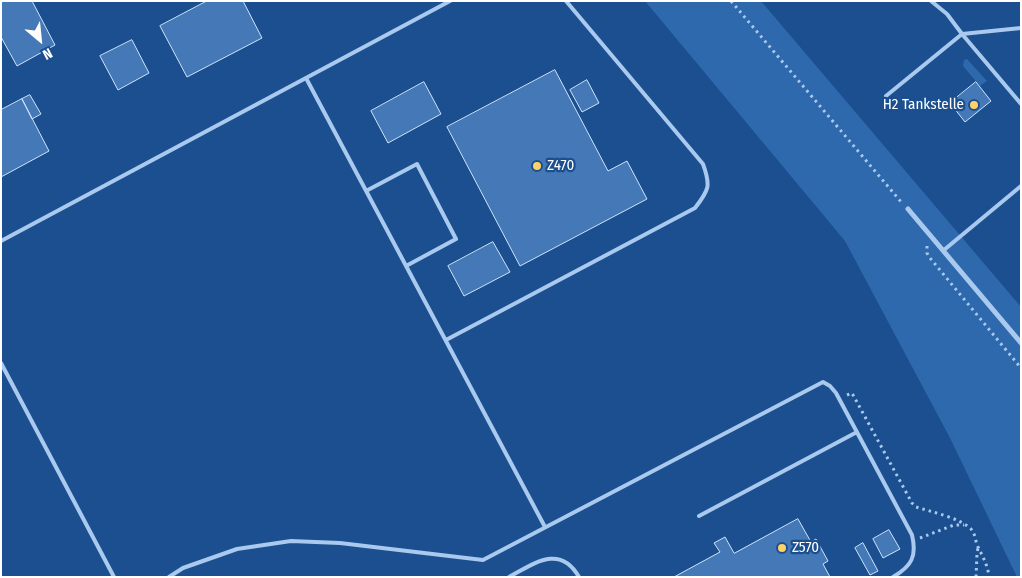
<!DOCTYPE html>
<html>
<head>
<meta charset="utf-8">
<style>
  body { margin:0 }
  #map { position:relative; width:1022px; height:578px; overflow:hidden; background:#1b4f8f; font-family:"Fira Sans Condensed",sans-serif }
  canvas { display:block }
  .frame { position:absolute; inset:0; border:2px solid #fff; pointer-events:none }
  .north { position:absolute; left:15px; top:15px; width:50px; height:50px; -webkit-text-stroke:4px #1b4f8f; paint-order:stroke; rotate:152deg; font-size:14px; font-weight:700; line-height:20px; text-align:center; color:#fff }
  .north::after { content:''; display:block; margin:auto; width:18px; height:22px; background:#fff; clip-path:polygon(50% 0,100% 100%,50% 72%,0 100%) }
</style>
</head>
<body>
<div id="map">
<canvas width="1022" height="578"></canvas>
<div class="frame"></div>
<div class="north">N</div>
</div>
<script>
const context = document.querySelector('canvas').getContext('2d');
context.lineJoin = 'round';
function fill(path, color) { context.fillStyle = color; context.fill(path, 'evenodd'); }
function stroke(path, color, width, dash) { context.strokeStyle = color; context.lineWidth = width; context.lineCap = dash ? 'butt' : 'round'; context.setLineDash(dash || []); context.stroke(path); }
function write(font, color, halo, rows, align = 'center') {
  context.font = font + ' "Fira Sans Condensed",sans-serif'; context.lineWidth = 4.5; context.setLineDash([]); context.textBaseline = 'middle'; context.strokeStyle = halo; context.fillStyle = color; for (const [text, x, y, turn = 0] of rows) {
    context.save(); context.translate(x, y); context.rotate((+turn || 0) * Math.PI / 180); context.textAlign = isNaN(turn) ? turn : align; if (halo) context.strokeText(text, 0, 0); context.fillText(text, 0, 0); context.restore();
  }
}
fill(new Path2D(`
  M645 1H761L1021 307V577H1017L950 438 845 241Z
  M967 59 987 81 980 86 963 66 964 60Z`), '#2e69ad');
const building = new Path2D(`
  M1 1H32L55 45 17 66 1 37Z
  M207 1H243L262 38 187 77 160 26Z
  M132 40 149 73 118 90 100 56Z
  M555 70 608 171 627 161 647 199 520 266 447 127Z
  M587 80 599 103 582 112 570 90Z
  M424 82 441 114 388 143 371 111Z
  M976 82 991 101 965 122 950 103Z
  M30 95 41 114 32 119 22 99Z
  M22 99 49 151 1 177V110Z
  M493 242 510 272 464 296 448 266Z
  M798 519 811 542 816 539 828 561 823 564 830 577H674L720 552 714 543 725 537 734 553Z
  M889 530 900 549 883 558 873 539Z
  M863 543 878 571 870 575 855 548Z`);
fill(building, '#4478b7');
stroke(building, '#cfe3fa', 1);
stroke(new Path2D(`
  M731 1 902 203
  M927 246V253L930 258 1021 368
  M847 395 852 393 912 503 916 507C932 512 960 518 971 529 976 535 975 541 978 547 983 557 988 566 989 577
  M920 538 954 525H964
  M976 577 977 554 978 548`), '#a9c9ee', 3, [2.5, 4]);
stroke(new Path2D(`
  M931 1 947 14 962 34 1021 28
  M306 78 545 527
  M886 96 962 34 1021 104
  M366 191 417 164 456 239 406 266
  M1 241 450 1
  M944 250 1021 186
  M446 340 695 208C709 190 711 186 703 164L566 1
  M1 363 114 577
  M699 516 857 432
  M169 577 183 568 237 549 291 541 340 543 483 560 823 382 830 386 836 393 912 535C917 556 912 566 893 577
  M509 577C535 563 560 544 579 577`), '#a9c9ee', 4);
stroke(new Path2D(`
  M908 209 1021 343`), '#a9c9ee', 5);
for (const [x, y, r, color] of [
  [974,105,5,"#ffd166"],
  [537,166,5,"#ffd166"],
  [782,548,5,"#ffd166"]
]) { const dot = new Path2D(); dot.arc(x, y, r, 0, 2 * Math.PI); context.fillStyle = color; context.fill(dot); stroke(dot, '#1b4f8f', 2); }
write('15px', '#fff', '#1b4f8f', [
  ["H2 Tankstelle",964,105,"right"],
  ["Z470",547,166],
  ["Z570",792,548]
], 'left');
</script>
</body>
</html>
